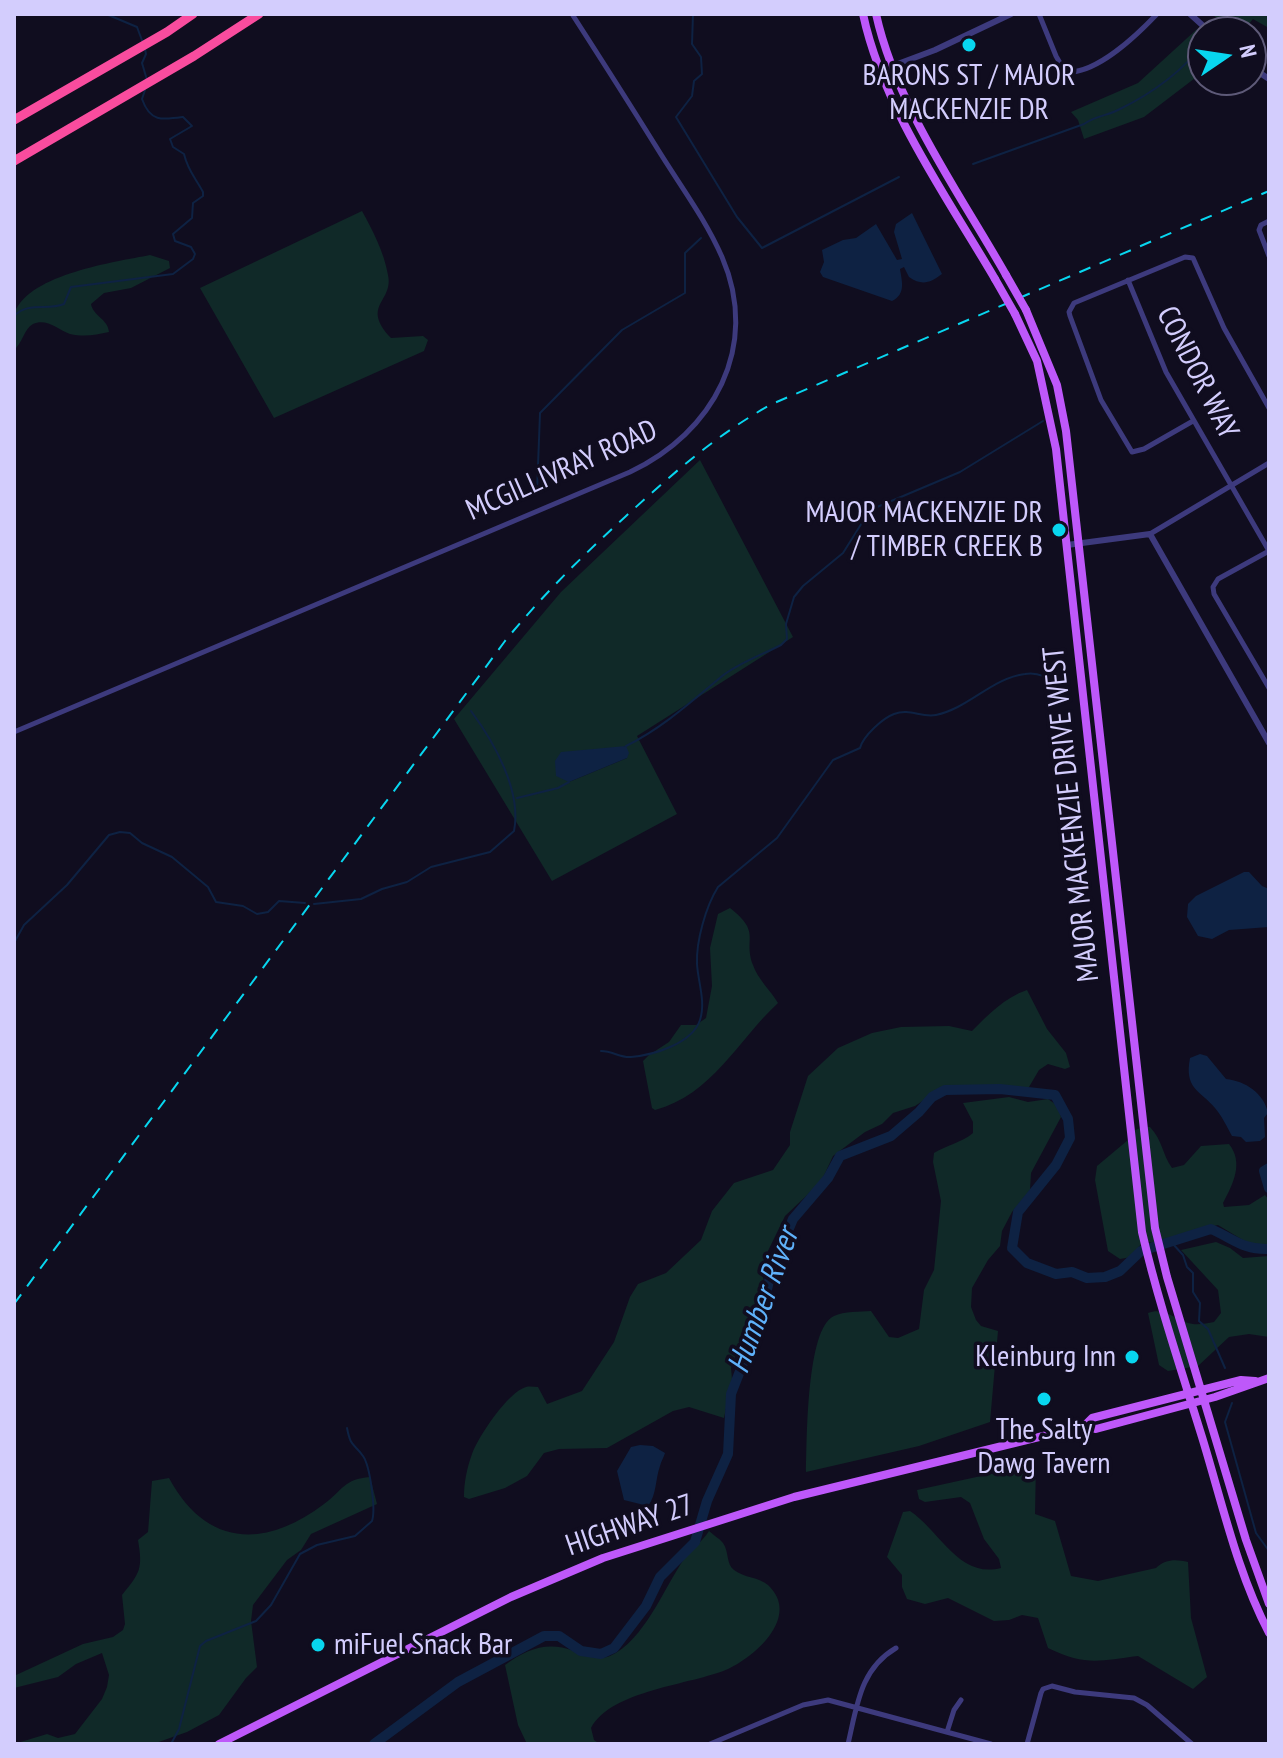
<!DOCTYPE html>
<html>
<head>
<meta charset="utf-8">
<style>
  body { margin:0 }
  #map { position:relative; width:1283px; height:1758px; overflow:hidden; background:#100d1f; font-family:"PT Sans Narrow",sans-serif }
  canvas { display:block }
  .frame { position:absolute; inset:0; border:16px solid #d3cdfd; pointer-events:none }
  .north { position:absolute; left:1187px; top:16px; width:80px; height:80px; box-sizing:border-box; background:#100d1f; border:2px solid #5e5a78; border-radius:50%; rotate:77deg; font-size:22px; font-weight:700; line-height:32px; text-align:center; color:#d3cdfd }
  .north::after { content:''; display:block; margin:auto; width:28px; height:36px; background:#08d6ef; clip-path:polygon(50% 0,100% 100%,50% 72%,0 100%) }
</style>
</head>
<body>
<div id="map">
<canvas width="1283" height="1758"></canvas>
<div class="frame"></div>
<div class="north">N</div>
</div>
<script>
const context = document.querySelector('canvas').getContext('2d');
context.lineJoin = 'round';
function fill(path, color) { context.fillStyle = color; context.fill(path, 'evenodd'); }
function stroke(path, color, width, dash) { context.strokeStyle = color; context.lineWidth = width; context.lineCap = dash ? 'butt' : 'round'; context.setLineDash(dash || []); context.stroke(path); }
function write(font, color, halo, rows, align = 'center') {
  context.font = font + ' "PT Sans Narrow",sans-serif'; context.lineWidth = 7; context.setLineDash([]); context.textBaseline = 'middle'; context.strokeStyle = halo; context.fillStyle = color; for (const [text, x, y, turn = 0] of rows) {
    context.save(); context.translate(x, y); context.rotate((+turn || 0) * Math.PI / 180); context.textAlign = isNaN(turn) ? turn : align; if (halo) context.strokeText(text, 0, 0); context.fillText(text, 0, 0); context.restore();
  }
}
fill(new Path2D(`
  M1212 14H1269V25L1267 27 1253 19 1242 32H1232Z
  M1197 29 1203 36V72L1144 117 1084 139 1078 120 1071 112 1138 83Z
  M362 211C373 231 384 252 388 275 394 302 360 305 391 338L423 336 428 340 424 351 274 418 200 288Z
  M150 255 169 261 170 268 131 288 104 293 91 304C93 316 108 319 109 332 96 335 84 337 70 334 58 330 47 318 33 324 24 329 22 344 14 350 14 339 11 322 15 312 30 274 115 262 150 255Z
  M700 460 793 637 637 736 677 814 552 881 454 719 561 592ZM625 746 627 758 569 782Z
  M730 908C762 933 743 938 753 965 757 978 771 991 778 1003 738 1040 712 1095 655 1110L652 1108 643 1061 649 1055 669 1042 681 1025H696L706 1018 712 986 710 948 718 914Z
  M1027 990 1047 1029 1066 1053 1070 1067 1065 1069 1048 1064 1039 1070 1029 1087H989L930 1096 915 1106 893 1113 882 1124 865 1132 833 1156 821 1182 785 1216 766 1255 762 1268 764 1284 731 1368 732 1379 724 1418 689 1407 673 1411 607 1448 559 1449 544 1453 527 1476 505 1488 469 1499 464 1497C464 1482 467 1468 472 1454 478 1437 508 1392 526 1387 530 1386 534 1387 538 1387L547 1404 582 1391 614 1342 630 1297 638 1284 666 1273 701 1240 712 1211 734 1183 773 1170 790 1145V1132L808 1076 838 1048 872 1033 901 1027 949 1026 972 1031C989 1014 1004 998 1027 990Z
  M1009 1097 1028 1102 1048 1099 1058 1106 1061 1117 1031 1173 1030 1190 1012 1212 1002 1231 1000 1246 988 1260 972 1288 971 1307 976 1320 981 1326 998 1331 990 1422 919 1446 806 1472C807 1442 806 1328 834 1316 844 1311 860 1312 871 1311L889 1337 898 1338 919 1329 924 1290 934 1270 941 1201 933 1162 934 1153C947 1145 961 1143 973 1133V1122L963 1103Z
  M1143 1127H1150C1163 1141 1162 1154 1172 1168L1184 1165 1201 1146 1229 1144C1244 1163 1233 1184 1223 1203L1224 1207 1249 1205 1265 1195 1269 1200V1248L1251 1245 1218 1225C1197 1230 1165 1256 1145 1239L1131 1257 1120 1259 1108 1251 1095 1180 1097 1166 1128 1140 1133 1131Z
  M1216 1242 1230 1248 1243 1258 1269 1256V1337L1249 1334 1229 1337 1198 1366 1168 1371 1159 1365 1148 1313C1166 1306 1176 1322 1193 1324 1199 1325 1208 1323 1214 1322L1221 1313 1218 1290 1181 1250Z
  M1036 1464 1035 1514 1055 1521 1071 1576 1098 1581 1156 1568C1165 1559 1176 1559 1188 1562L1191 1618 1207 1677 1193 1689 1138 1656C1099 1661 1085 1666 1048 1648L1038 1618 1022 1615 1009 1620 994 1621 948 1598 925 1604 907 1599 902 1587V1575L887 1557 903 1512 910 1511C940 1531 959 1579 1001 1568L999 1559 984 1539 970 1503 961 1497 925 1502 919 1499 917 1490Z
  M370 1477 377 1504 311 1534 301 1550 287 1560 253 1605 251 1621 257 1667 246 1678 219 1715 187 1732 153 1744H14L47 1734 58 1738 75 1734 102 1699 107 1687 109 1675 102 1653 76 1664 58 1677 14 1688V1676L83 1644 113 1637 123 1630 125 1624 122 1595C140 1573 143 1569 138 1540L148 1532 152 1481 169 1478C206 1547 265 1549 324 1504 343 1490 344 1479 370 1477Z
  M709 1531C713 1535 719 1538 723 1543 729 1551 726 1564 734 1570 744 1578 759 1577 768 1585 801 1616 756 1656 728 1669 691 1685 611 1690 591 1728L594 1740 600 1744H527L518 1725 505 1665C527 1649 547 1641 574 1651 586 1655 597 1661 610 1656 644 1641 664 1588 684 1559 692 1549 702 1542 709 1531Z`), '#102928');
fill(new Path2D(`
  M912 213 942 274C930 283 922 286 909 277L904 267 900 269C902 282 906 294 892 301L823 277 820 272 824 262 822 250 843 240 856 238 876 224 897 260 902 259 894 232 896 224Z
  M626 746 629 753 627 758 569 782 556 776 555 761 561 752Z
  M1244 872H1249L1262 886 1269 889V927L1229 930 1212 939 1198 936 1187 917 1188 904 1196 896Z
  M1200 1054 1207 1056 1226 1079C1245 1081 1264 1093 1268 1113L1264 1118 1265 1137 1260 1141 1246 1142 1241 1137 1232 1136C1227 1127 1222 1116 1215 1108 1200 1090 1184 1089 1190 1058Z
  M640 1445 653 1446 665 1453C664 1457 661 1461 660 1466 655 1480 657 1494 648 1506L624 1500 617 1471 631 1447Z`), '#0e2243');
stroke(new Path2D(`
  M106 14 137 27 143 43
  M693 14 692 44 701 57 702 74 694 81 692 96 676 117 737 217 762 248 899 177
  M1224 18 1228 14
  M145 49 146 54 142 63 147 80
  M973 164 1084 124C1095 116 1106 116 1118 110 1151 94 1181 73 1203 44
  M14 316C29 301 47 311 64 304L71 287 173 274 193 259 195 254 191 247 175 241 173 234 192 218 193 203 203 196V192C195 177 188 171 184 154L173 147 170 139 192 126 183 117C162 120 150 122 142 99L145 90
  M537 492 540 413 622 330 685 293V253L701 238
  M626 746C661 729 691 702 721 677 738 663 762 655 781 645L787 639 786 624 794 597 803 586 843 553 870 510 960 472 1043 421
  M517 798 558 788 569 782
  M314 904 361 899 382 889 407 882 431 867 490 852 514 831C522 791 494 742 471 711
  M14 943 24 925 67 885 109 835 120 832 130 833 142 843 172 857 208 887 216 902 243 906 257 914 268 912 279 901 305 903
  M601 1051C613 1051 620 1058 631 1057 653 1055 692 1044 700 1020 706 1002 698 982 697 964 696 941 706 906 718 887L777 838 833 760 860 748C863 736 883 718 894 714 910 708 921 718 936 715 969 708 992 678 1025 674 1041 671 1052 681 1064 689
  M1172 1243 1183 1255 1187 1267 1193 1273V1292L1200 1303 1199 1321 1208 1329 1225 1368
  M1232 1403 1225 1422 1256 1533 1269 1551
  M171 1744 179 1729 200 1646 206 1641 256 1621 271 1605 300 1554 317 1545 355 1536 372 1521C376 1509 370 1466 363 1456 353 1442 351 1448 347 1428`), '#0e2243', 2);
stroke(new Path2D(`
  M1269 1168 1264 1171 1269 1188
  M374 1744 458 1682 544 1636H559L581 1651 601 1654 614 1648 646 1606 660 1577 695 1542 707 1501 728 1454 731 1394 760 1320 772 1268 793 1219 828 1178 840 1156 891 1136 919 1112 932 1097 945 1090 1000 1089 1055 1095 1068 1119 1070 1138 1056 1165 1018 1212 1012 1248 1027 1263 1056 1274 1072 1272 1087 1278 1105 1277 1120 1271 1141 1251 1211 1229C1234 1239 1243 1250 1269 1249`), '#0e2243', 10);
stroke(new Path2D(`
  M1039 14 1056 56 1065 72C1096 75 1138 34 1157 14
  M1269 221 1261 225 1259 230 1269 256
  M1128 280 1166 372 1269 551
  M1193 421 1144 449 1132 452 1101 400 1070 316 1069 312 1074 303 1185 257 1193 258 1224 328 1269 408
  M1150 534 1269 463
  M1269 551 1218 579 1213 587 1214 594 1269 688
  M14 732 630 472C713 433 761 347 722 257 705 218 679 184 657 148 629 103 601 59 572 14
  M947 1732 954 1710 961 1700
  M710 1744 803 1705 828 1700 991 1744
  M848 1744C857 1706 860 1669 896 1648
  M1027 1744 1041 1693 1043 1689 1052 1686 1075 1692 1134 1698 1147 1705 1192 1744`), '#3d3a7d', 5);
stroke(new Path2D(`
  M1190 14 1210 32
  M1251 67 1269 79
  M879 71 935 50 1011 14
  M1067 545 1150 534 1269 743`), '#3d3a7d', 6);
stroke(new Path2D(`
  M863 14C883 108 947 197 995 279
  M876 14C896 105 960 194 1006 275
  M1026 310 1057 385 1066 431 1155 1228 1167 1277 1246 1540 1269 1604
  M1015 314 1037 361 1056 449 1142 1232C1158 1301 1181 1369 1202 1437 1222 1502 1237 1572 1269 1633
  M1084 1426 1092 1418 1241 1380 1255 1381
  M219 1744 511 1597 603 1558 794 1497 1084 1426 1096 1429 1215 1397 1269 1378`), '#be58fa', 8);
stroke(new Path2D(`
  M14 120 167 32 193 14
  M14 161 194 56 259 14`), '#f94c9e', 9);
stroke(new Path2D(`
  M14 1304 505 641C542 596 582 556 625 517 671 475 717 434 772 404L1269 191`), '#08d6ef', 2, [12, 10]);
stroke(new Path2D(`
  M1006 275 1026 310
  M995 279 1015 314`), '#be58fa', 8);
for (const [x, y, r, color] of [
  [969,45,8,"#08d6ef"],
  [1059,530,8,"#08d6ef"],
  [1132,1357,8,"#08d6ef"],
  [1044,1399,8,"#08d6ef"],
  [318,1645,8,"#08d6ef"]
]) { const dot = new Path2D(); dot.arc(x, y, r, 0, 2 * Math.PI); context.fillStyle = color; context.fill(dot); stroke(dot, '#100d1f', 3); }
write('30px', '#d3cdfd', '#100d1f', [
  ["BARONS ST / MAJOR",969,76],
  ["MACKENZIE DR",969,110],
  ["MAJOR MACKENZIE DR",1043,513,"right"],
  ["/ TIMBER CREEK B",1043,547,"right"],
  ["Kleinburg Inn",1116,1357,"right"],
  ["The Salty",1044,1430],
  ["Dawg Tavern",1044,1464],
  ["miFuel Snack Bar",334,1645,"left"]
]);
write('30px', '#d3cdfd', '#100d1f', [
  ["CONDOR WAY",1197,373,63],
  ["MCGILLIVRAY ROAD",562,471,-24],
  ["MAJOR MACKENZIE DRIVE WEST",1072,814,-96],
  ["HIGHWAY 27",630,1526,-19]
]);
write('italic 32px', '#5fb1fa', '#100d1f', [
  ["Humber River",764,1301,-70]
]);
</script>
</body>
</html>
